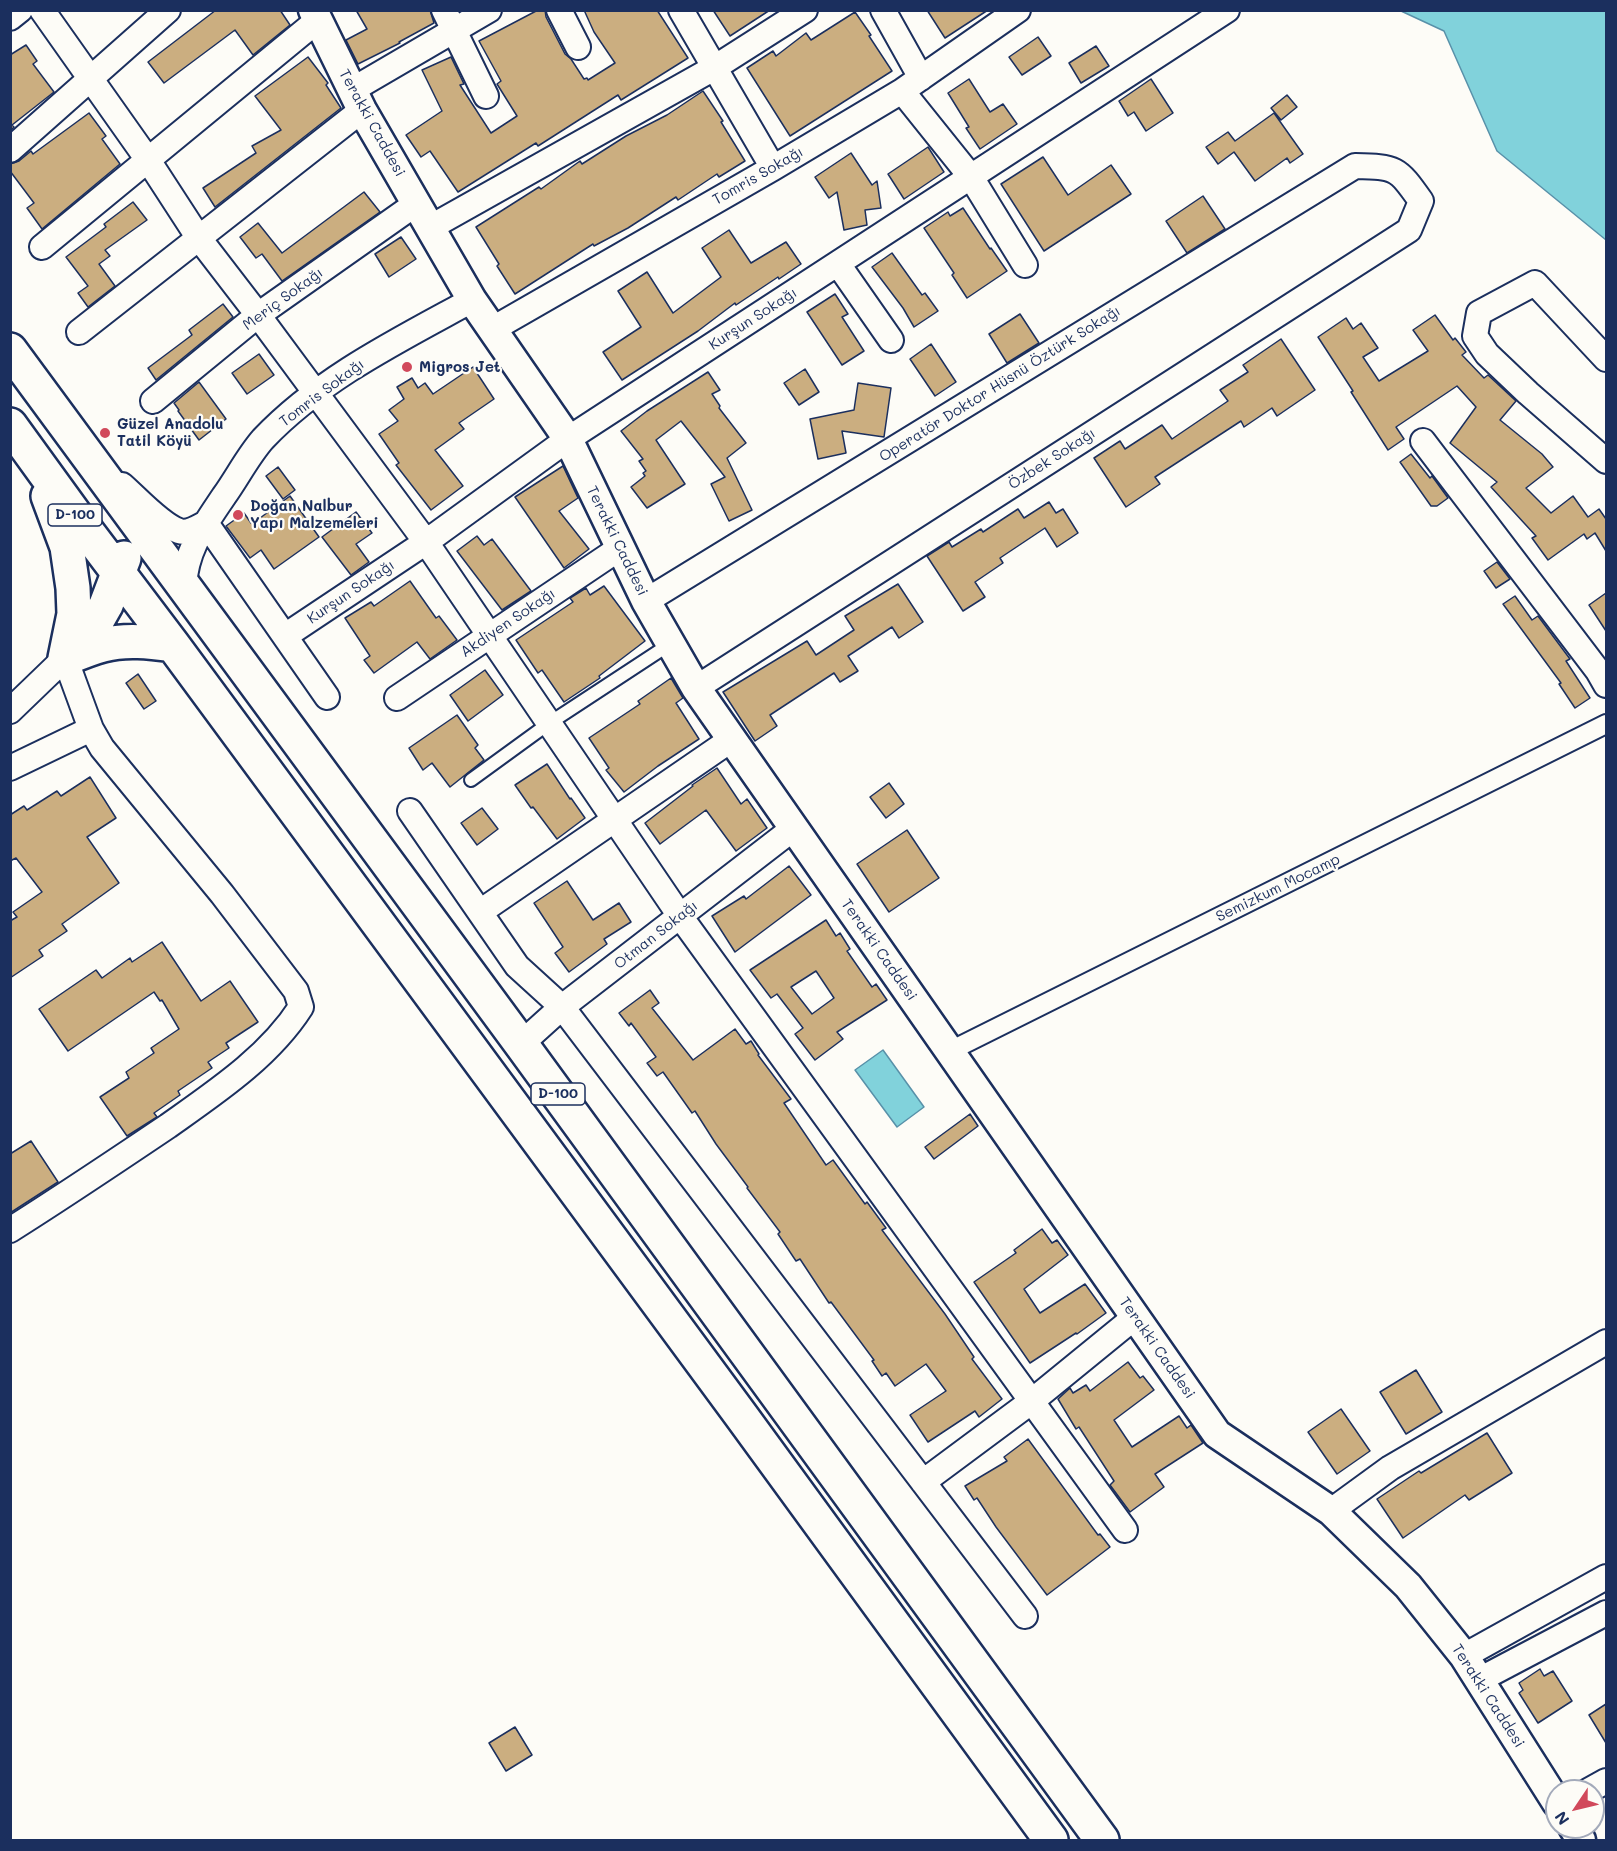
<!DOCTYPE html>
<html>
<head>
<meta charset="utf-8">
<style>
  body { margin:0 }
  #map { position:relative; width:1617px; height:1851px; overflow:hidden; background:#fdfcf7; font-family:Mali,sans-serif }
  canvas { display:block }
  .frame { position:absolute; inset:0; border:12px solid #1b2f5e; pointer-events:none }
  .north { position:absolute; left:1545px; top:1779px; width:60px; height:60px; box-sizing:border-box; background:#fdfcf7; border:2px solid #a3aaba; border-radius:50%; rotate:235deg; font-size:16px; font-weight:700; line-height:24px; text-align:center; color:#1b2f5e }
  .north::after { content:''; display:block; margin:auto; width:21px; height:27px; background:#d1495b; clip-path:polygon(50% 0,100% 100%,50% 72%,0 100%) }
</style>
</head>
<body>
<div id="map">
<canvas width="1617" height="1851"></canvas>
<div class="frame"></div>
<div class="north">N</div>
</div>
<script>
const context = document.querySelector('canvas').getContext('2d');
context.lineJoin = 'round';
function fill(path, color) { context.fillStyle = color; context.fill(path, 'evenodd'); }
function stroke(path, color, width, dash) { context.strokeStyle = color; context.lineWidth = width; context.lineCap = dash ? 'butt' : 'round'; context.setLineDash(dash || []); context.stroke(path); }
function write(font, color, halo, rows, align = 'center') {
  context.font = font + ' Mali,sans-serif'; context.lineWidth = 4.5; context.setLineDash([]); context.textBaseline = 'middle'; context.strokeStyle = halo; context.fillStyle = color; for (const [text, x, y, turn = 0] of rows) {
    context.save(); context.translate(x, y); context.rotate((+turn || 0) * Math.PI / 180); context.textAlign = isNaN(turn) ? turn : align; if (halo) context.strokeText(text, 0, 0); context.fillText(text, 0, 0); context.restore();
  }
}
const water = new Path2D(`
  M1401 11H1606V240L1497 151 1444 31Z
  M883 1050 924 1107 897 1127 855 1070Z`);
fill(water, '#81d2db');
stroke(water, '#5891a9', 1.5);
const building = new Path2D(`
  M216 10H280L290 25 253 55 235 30 164 83 148 62Z
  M356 10H430L434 23 399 42 400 43 358 64 346 40 367 29Z
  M538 10H545L546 17 565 54 571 59 584 79 587 78 588 80 615 63 594 32 584 10H657L688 58 621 100 618 95 538 146 536 143 458 192 430 151 421 157 406 135 442 111 422 70 451 57 464 84 460 85 491 133 517 116 497 84 501 81 479 41Z
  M713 10H770L730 36Z
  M927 10H988L945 38Z
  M855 12 871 35 869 36 892 71 790 136 747 68 773 51 776 56 806 33 811 40Z
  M1038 37 1051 56 1022 75 1009 57Z
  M26 45 37 61 33 64 54 92 12 125 14 127 10 131V55Z
  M1096 46 1109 66 1081 83 1069 63Z
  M308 57 328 83 326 85 341 108 215 207 203 188 256 153 252 146 281 130 255 96Z
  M969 79 990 112 1003 104 1017 124 980 149 966 128 969 127 948 93Z
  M1151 79 1173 113 1146 131 1134 112 1128 116 1119 101Z
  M703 91 723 121 721 122 745 161 719 177 717 174 678 200 676 197 628 228 594 246 593 244 515 294 497 266 499 264 476 227 539 187 541 189 580 161 582 164 626 136 667 115Z
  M1287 95 1297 107 1281 120 1271 108Z
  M89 113 106 136 102 139 120 164 42 229 27 208 34 203 10 171V164L19 161 31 151 33 154Z
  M1274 113 1303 154 1290 163 1287 158 1255 181 1234 152 1218 164 1206 147 1228 132 1235 141Z
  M928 147 944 172 904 199 888 174Z
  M851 153 872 185 877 181 881 208 865 210 867 225 844 230 837 192 829 198 815 177Z
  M1043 157 1068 195 1111 165 1131 194 1044 251 1001 184Z
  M364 192 380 212 282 281 262 254 256 258 240 237 258 223 282 253Z
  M1203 196 1225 229 1187 253 1166 221Z
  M133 202 147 220 105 250 110 256 99 264 115 286 88 307 78 293 88 286 66 257 106 227 104 224Z
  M963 208 990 249 991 248 1007 271 967 298 952 275 954 273 924 228 948 212 950 216Z
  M729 230 751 263 786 242 801 264 779 279 778 277 736 305 735 303 698 331 622 380 603 352 641 327 618 291 647 272 673 313 721 277 702 248Z
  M401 237 416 259 389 277 375 254Z
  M892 253 922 295 925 293 938 311 914 327 903 308 872 267Z
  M835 294 848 314 842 317 864 351 842 365 807 312Z
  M223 304 233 317 156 380 148 368 192 335 189 330Z
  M1020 314 1039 343 1007 363 989 334Z
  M1435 315 1453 340 1455 338 1466 352 1462 355 1484 378 1488 375 1516 401 1500 420 1542 454 1553 467 1526 488 1551 513 1573 496 1588 517 1599 509 1606 519V551L1595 533 1587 539 1584 534 1548 560 1532 538 1536 536 1491 487 1497 482 1450 443 1476 407 1457 386 1396 427 1404 439 1388 450 1351 392 1353 391 1318 337 1346 318 1353 329 1361 323 1378 348 1363 357 1379 381 1428 351 1413 330Z
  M1281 339 1315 390 1277 416 1272 408 1244 427 1241 421 1155 477 1160 484 1126 507 1094 458 1120 441 1125 449 1162 425 1172 439 1228 401 1220 390 1248 372 1243 365Z
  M931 344 956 382 935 396 910 359Z
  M259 354 274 375 247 394 232 373Z
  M473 367 494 399 459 423 464 429 435 450 463 486 431 510 396 465 399 463 379 434 398 421 389 410 404 399 397 387 412 378 418 388 425 383 433 394Z
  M805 369 819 392 799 405 784 383Z
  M708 372 720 390 712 394 720 406 719 408 746 443 727 458 752 510 729 521 711 484 725 477 681 421 656 440 685 484 647 508 631 487 645 476 643 473 646 471 639 461 643 459 621 431 647 411Z
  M199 382 226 419 199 440 178 411 179 410 174 403Z
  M858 383 891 388 884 437 842 431 846 453 818 459 810 419 854 410Z
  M1411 454 1430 478 1432 476 1448 498 1437 506H1431L1400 462Z
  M563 466 578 498 559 511 589 549 564 568 515 497Z
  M278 467 295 490 283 499 266 476Z
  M290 496 319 537 274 569 261 550 250 558 226 526 244 513 251 523 259 516 260 518Z
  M1049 502 1056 513 1063 509 1078 533 1057 547 1045 528 1000 558 1003 563 975 582 985 597 963 611 927 556 949 542 952 547 981 529 983 532 1018 509 1024 518Z
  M356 512 372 533 356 544 369 562 351 575 322 537Z
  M477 536 484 545 492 539 531 591 502 610 457 551Z
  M1497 562 1510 579 1496 588 1484 571Z
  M410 581 436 618 439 616 457 640 430 659 417 642 374 673 364 660 370 656 345 618 371 602 374 606Z
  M898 584 923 622 899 638 892 627 848 656 858 671 840 682 834 673 770 715 777 726 755 741 723 692 807 641 816 655 854 630 845 616Z
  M604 586 645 641 599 676 600 678 564 702 542 670 538 673 516 640 573 602 570 598 586 588 590 595Z
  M1606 593V631L1589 605Z
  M1515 596 1532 620 1538 616 1570 659 1566 661 1590 698 1575 708 1559 684 1561 683 1503 604Z
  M485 670 503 695 468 721 450 695Z
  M138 674 156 701 144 709 126 683Z
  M671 678 683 698 676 703 699 739 658 766 624 792 606 770 609 768 589 738 640 704 638 701Z
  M457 715 478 745 475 748 484 760 450 787 432 763 423 770 409 748Z
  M547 764 570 799 571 798 585 818 557 839 533 807 531 808 515 785Z
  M717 768 741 804 747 799 767 828 736 851 706 810 660 844 645 823 693 786 692 785Z
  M90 777 116 818 87 837 119 883 62 924 67 931 39 950 43 956 10 978V921L17 917 13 912 42 892 16 858 10 861V815L24 806 27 810 57 791 61 796Z
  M889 783 904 804 886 818 870 797Z
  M482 808 498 829 477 845 461 823Z
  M907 830 939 878 889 912 857 864Z
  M789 866 811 895 735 952 712 916 744 896 746 899Z
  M567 881 593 920 619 903 631 922 604 939 607 944 569 972 555 953 563 947 534 903Z
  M826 920 836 936 840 933 850 949 847 951 872 987 876 984 887 1000 837 1032 843 1039 815 1060 795 1034 803 1028 777 994 771 998 750 970ZM816 971 834 998 812 1014 791 987Z
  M162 942 201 1001 230 981 258 1022 226 1043 229 1048 208 1062 212 1068 178 1091 180 1095 154 1113 157 1117 127 1136 100 1097 129 1078 126 1072 154 1053 151 1048 179 1029 162 1000 160 1001 154 992 68 1051 39 1009 96 970 102 978 130 958 132 962Z
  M650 990 659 1003 652 1008 693 1060 735 1029 746 1044 751 1041 759 1054 758 1055 791 1099 784 1103 826 1165 833 1160 865 1204 867 1202 886 1228 882 1230 945 1314 974 1357 972 1359 1002 1399 979 1417 975 1411 928 1442 910 1415 946 1391 926 1364 895 1386 886 1373 882 1376 872 1361 874 1360 831 1302 829 1303 800 1259 796 1261 778 1234 780 1232 747 1188 748 1187 716 1144 695 1111 692 1113 663 1072 657 1076 647 1063 656 1057 631 1023 629 1026 619 1013Z
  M970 1114 978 1126 934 1159 925 1147Z
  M31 1141 58 1182 10 1213V1154Z
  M1042 1229 1052 1243 1057 1240 1068 1255 1024 1289 1040 1313 1085 1284 1106 1313 1077 1334 1076 1333 1030 1363 974 1282 1016 1253 1014 1250Z
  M1128 1362 1140 1378 1143 1376 1154 1390 1114 1420 1132 1447 1179 1416 1187 1428 1191 1425 1203 1443 1155 1474 1164 1487 1130 1512 1110 1485 1114 1481 1079 1427 1076 1429 1058 1399 1070 1388 1073 1393 1086 1385 1090 1391Z
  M1416 1370 1442 1412 1406 1434 1380 1392Z
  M1341 1409 1370 1451 1337 1474 1308 1432Z
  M1487 1433 1512 1473 1469 1500 1465 1495 1403 1538 1377 1499 1419 1471 1421 1473Z
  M1028 1439 1098 1535 1100 1534 1110 1547 1047 1595 996 1527 977 1498 974 1500 965 1486 1007 1461 1004 1457Z
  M1540 1669 1544 1676 1553 1671 1572 1701 1538 1723 1519 1693 1523 1690 1519 1683Z
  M1606 1704V1743L1589 1715Z
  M515 1727 532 1755 506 1771 489 1743Z`);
fill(building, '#cbae80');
stroke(building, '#1b2f5e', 1.5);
const service = new Path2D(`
  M471 780 548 724 670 644`);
const pedestrian = new Path2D(`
  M950 1051 1606 724`);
const minor = new Path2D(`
  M42 10 148 160 198 237 258 315 426 542 680 916 1125 1530
  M444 10 486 96
  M559 10 578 47
  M681 10 773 168
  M883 10 921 78
  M10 18 20 10
  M352 90 489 10
  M902 91 971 177 1025 265
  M10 150 168 10
  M431 227 714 68 805 10
  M42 247 318 20
  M838 264 891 340
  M491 330 773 168 902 91 1018 10
  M79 332 362 110
  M1606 359 1535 283 1479 313 1475 336 1487 354 1528 393 1606 461
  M153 401 258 315 417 203
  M1423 441 1598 671 1606 685
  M122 485C137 498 161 525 179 531 188 534 198 527 206 523
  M206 523 327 697
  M184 586C186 549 204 526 224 496 237 478 248 456 263 439 321 378 399 340 472 300
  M646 601 1355 166C1396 167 1397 167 1421 201L1409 230 696 688
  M285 636 426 542 568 439 1227 10
  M397 698 620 548
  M10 711 65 658 91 729 102 748 222 894 296 991 301 1007C269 1057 216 1092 168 1126 116 1161 64 1196 10 1230
  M10 768 91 729
  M410 811 517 966 562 1007 1025 1616
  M480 912 732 739
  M521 1044 562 1007 794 828
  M923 1482 1032 1401 1135 1317
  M1331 1511 1390 1468 1606 1342
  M1464 1656 1606 1577
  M1479 1680 1606 1613
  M1588 1791 1606 1781`);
const tertiary = new Path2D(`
  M313 10 362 110 472 300 568 439 646 601 696 688 1217 1434 1331 1511 1408 1586 1464 1656 1557 1803
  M1573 1827 1581 1840`);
const trunk = new Path2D(`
  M10 350 521 1044 1102 1840
  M10 425 89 534 173 645 740 1414 1051 1840
  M48 496 67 547 73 588 74 614 65 658
  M67 657 93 628 106 605 124 558
  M67 658C79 653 91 648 103 645 126 639 150 642 173 645`);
stroke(service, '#1b2f5e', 16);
stroke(pedestrian, '#1b2f5e', 22);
stroke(minor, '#1b2f5e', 28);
stroke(tertiary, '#1b2f5e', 33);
stroke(trunk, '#1b2f5e', 38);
stroke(service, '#fdfcf7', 12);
stroke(pedestrian, '#fdfcf7', 18);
stroke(minor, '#fdfcf7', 24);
stroke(tertiary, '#fdfcf7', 28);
stroke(trunk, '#fdfcf7', 33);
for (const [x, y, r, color] of [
  [407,367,6,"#d1495b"],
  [105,433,6,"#d1495b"],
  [238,515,6,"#d1495b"]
]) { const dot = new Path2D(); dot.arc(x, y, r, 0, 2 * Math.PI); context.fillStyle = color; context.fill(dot); stroke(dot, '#fdfcf7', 2); }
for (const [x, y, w] of [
  [75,515,54],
  [558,1094,54]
]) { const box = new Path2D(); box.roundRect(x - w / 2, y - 11, w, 22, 4.5); context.fillStyle = '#fdfcf7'; context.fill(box); stroke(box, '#1b2f5e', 1.5); }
write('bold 14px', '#1b2f5e', null, [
  ["D-100",75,515],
  ["D-100",558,1094]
]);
write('15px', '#1b2f5e', '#fdfcf7', [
  ["Terakki Caddesi",372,123,61],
  ["Tomris Sokağı",758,176,-30],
  ["Meriç Sokağı",283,299,-36],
  ["Kurşun Sokağı",753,319,-33],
  ["Operatör Doktor Hüsnü Öztürk Sokağı",1000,384,-32],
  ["Tomris Sokağı",322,393,-37],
  ["Özbek Sokağı",1052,459,-33],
  ["Terakki Caddesi",617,541,64],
  ["Kurşun Sokağı",351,592,-34],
  ["Akdiyen Sokağı",508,623,-34],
  ["Semizkum Mocamp",1278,888,-26],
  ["Otman Sokağı",656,935,-38],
  ["Terakki Caddesi",879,950,55],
  ["Terakki Caddesi",1157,1348,55],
  ["Terakki Caddesi",1488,1696,57]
]);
write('bold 15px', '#1b2f5e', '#fdfcf7', [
  ["Migros Jet",419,367],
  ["Güzel Anadolu",117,424],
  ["Tatil Köyü",117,441],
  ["Doğan Nalbur",250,506],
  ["Yapı Malzemeleri",250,523]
], 'left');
</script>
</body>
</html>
